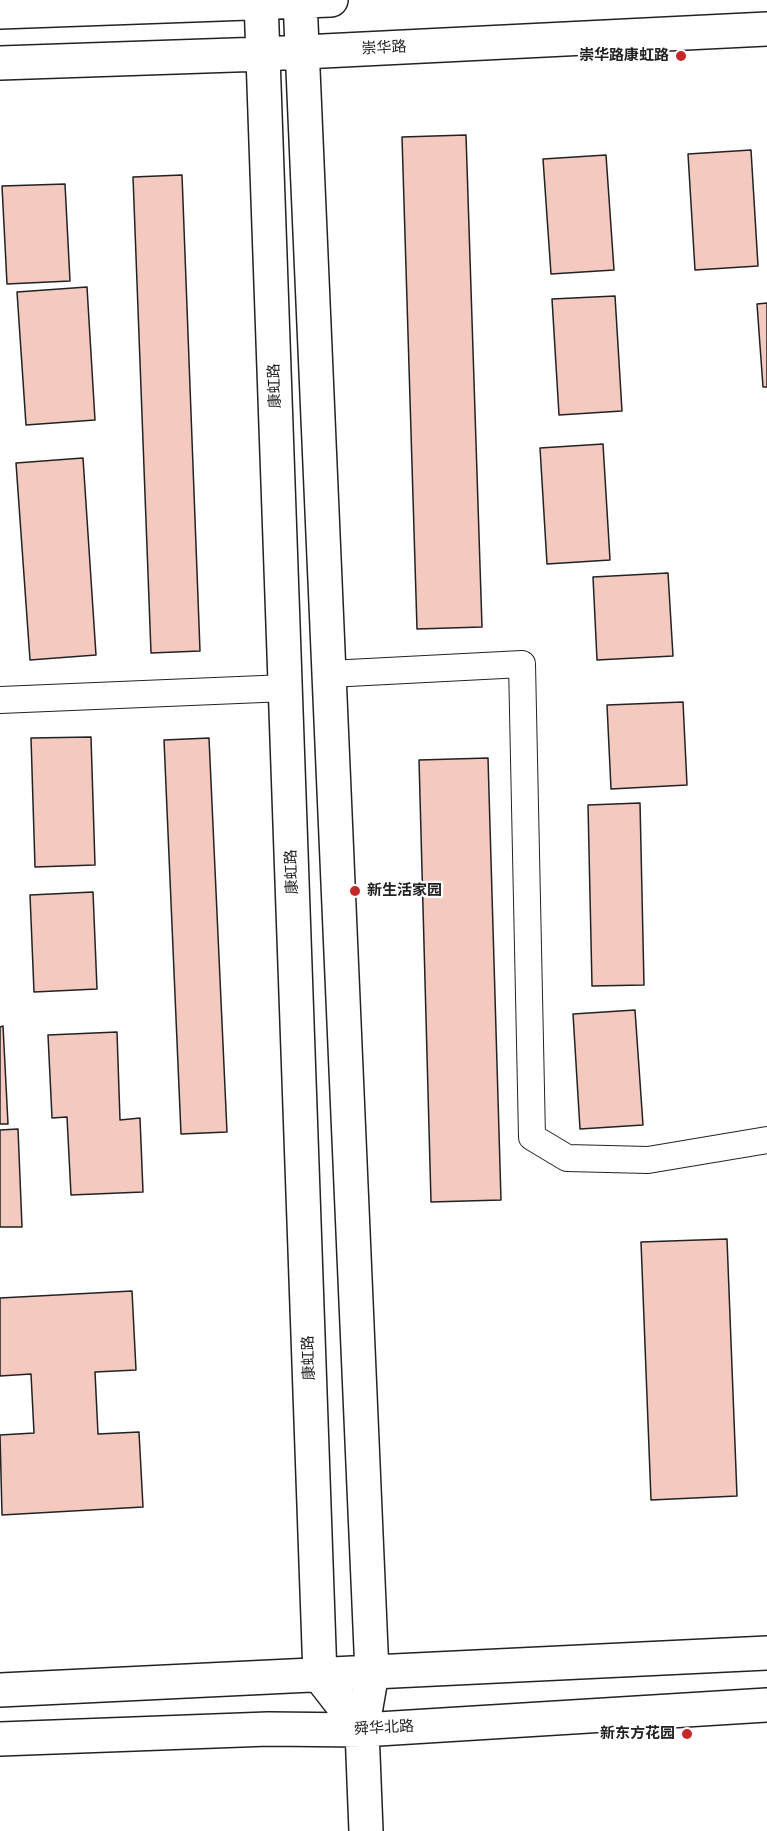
<!DOCTYPE html>
<html>
<head>
<meta charset="utf-8">
<style>
  body { margin:0 }
  canvas { display:block; background:#fff }
</style>
</head>
<body>
<canvas width="767" height="1831"></canvas>
<script>
const context = document.querySelector('canvas').getContext('2d');
context.lineJoin = 'round';
function fill(path, color) { context.fillStyle = color; context.fill(path, 'evenodd'); }
function stroke(path, color, width, dash) { context.strokeStyle = color; context.lineWidth = width; context.lineCap = dash ? 'butt' : 'round'; context.setLineDash(dash || []); context.stroke(path); }
function write(font, color, halo, rows, align = 'center') {
  context.font = font + ' "IBM Plex Sans","Noto Sans SC",sans-serif'; context.lineWidth = 4.5; context.setLineDash([]); context.textBaseline = 'middle'; context.strokeStyle = halo; context.fillStyle = color; for (const [text, x, y, turn = 0] of rows) {
    context.save(); context.translate(x, y); context.rotate((+turn || 0) * Math.PI / 180); context.textAlign = isNaN(turn) ? turn : align; if (halo) context.strokeText(text, 0, 0); context.fillText(text, 0, 0); context.restore();
  }
}
const building = new Path2D(`
  M466 135 482 627 417 629 402 137Z
  M751 150 758 266 695 270 688 154Z
  M606 155 614 270 551 274 543 159Z
  M182 175 200 651 151 653 133 177Z
  M65 184 70 281 7 284 2 186Z
  M87 287 95 420 26 425 17 292Z
  M615 296 622 411 559 415 552 299Z
  M767 303V387H763L757 304Z
  M603 444 610 560 547 564 540 448Z
  M83 458 96 655 30 660 16 463Z
  M668 573 673 656 597 660 593 577Z
  M683 702 687 785 611 789 607 705Z
  M91 737 95 865 35 867 31 738Z
  M209 738 227 1132 181 1134 164 740Z
  M488 758 501 1200 431 1202 419 760Z
  M640 803 644 985 592 986 588 805Z
  M93 892 97 989 34 992 30 895Z
  M635 1010 643 1125 580 1129 573 1014Z
  M3 1026 8 1124H0V1027Z
  M117 1032 120 1120 140 1118 143 1192 71 1195 67 1117 52 1118 48 1035Z
  M18 1129 22 1227H0V1130Z
  M727 1239 737 1496 651 1500 641 1242Z
  M132 1291 136 1370 95 1372 98 1434 139 1432 143 1507 2 1515 0 1435 34 1433 31 1374 0 1376V1298Z`);
fill(building, '#f3c9c0');
stroke(building, '#222', 1.5);
const street = new Path2D(`
  M329 674 522 664 532 1137 567 1158 648 1160 767 1140
  M0 700 286 688`);
const secondary = new Path2D(`
  M261 0 320 1676 362 1730
  M300 0 372 1673 362 1730 366 1831
  M0 12 331 0
  M0 63 263 54 767 29
  M0 1690 767 1653
  M0 1739 268 1729 362 1730 767 1705`);
stroke(street, '#222', 28);
stroke(secondary, '#222', 36);
stroke(street, '#fff', 26);
stroke(secondary, '#fff', 33);
for (const [x, y, r, color] of [
  [681,56,6,"#c62828"],
  [355,891,6,"#c62828"],
  [687,1734,6,"#c62828"]
]) { const dot = new Path2D(); dot.arc(x, y, r, 0, 2 * Math.PI); context.fillStyle = color; context.fill(dot); stroke(dot, '#fff', 2); }
write('15px', '#222', '#fff', [
  ["崇华路",384,48,-3],
  ["康虹路",275,386,-92],
  ["康虹路",292,872,-92],
  ["康虹路",309,1358,-92],
  ["舜华北路",384,1728,-3]
]);
write('bold 15px', '#222', '#fff', [
  ["崇华路康虹路",669,56],
  ["新生活家园",367,891,"left"],
  ["新东方花园",675,1734]
], 'right');
</script>
</body>
</html>
